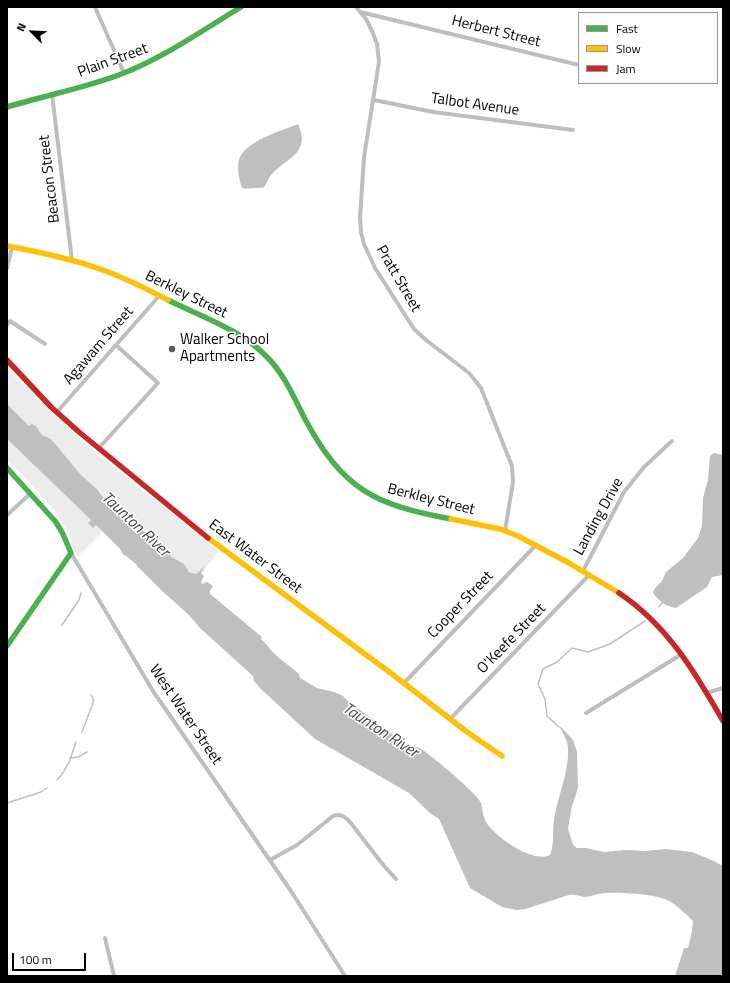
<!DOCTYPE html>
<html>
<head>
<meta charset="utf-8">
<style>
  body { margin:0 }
  #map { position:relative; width:730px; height:983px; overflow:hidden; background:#fff; font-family:"Titillium Web",sans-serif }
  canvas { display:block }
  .frame { position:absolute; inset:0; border:8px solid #000; pointer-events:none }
  .legend { position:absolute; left:578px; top:12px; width:140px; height:72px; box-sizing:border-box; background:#fff; border:1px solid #999; margin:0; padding:5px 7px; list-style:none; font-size:12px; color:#000 }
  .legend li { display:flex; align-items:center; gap:8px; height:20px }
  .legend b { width:20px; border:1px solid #999 }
  .north { position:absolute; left:12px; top:12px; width:40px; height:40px; -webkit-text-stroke:3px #fff; paint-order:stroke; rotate:294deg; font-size:11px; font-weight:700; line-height:16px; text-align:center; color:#000 }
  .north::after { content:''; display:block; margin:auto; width:14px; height:18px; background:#000; clip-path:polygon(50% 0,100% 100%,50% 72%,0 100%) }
  .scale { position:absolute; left:12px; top:953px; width:74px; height:18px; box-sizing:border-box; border:2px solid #000; border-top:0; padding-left:5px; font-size:12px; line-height:14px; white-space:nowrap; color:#000; -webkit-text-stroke:3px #fff; paint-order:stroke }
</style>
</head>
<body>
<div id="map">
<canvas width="730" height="983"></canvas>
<div class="frame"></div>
<ul class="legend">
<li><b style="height:5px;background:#4caf50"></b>Fast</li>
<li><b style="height:5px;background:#ffc107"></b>Slow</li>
<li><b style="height:5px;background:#c62828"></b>Jam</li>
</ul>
<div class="north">N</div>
<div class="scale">100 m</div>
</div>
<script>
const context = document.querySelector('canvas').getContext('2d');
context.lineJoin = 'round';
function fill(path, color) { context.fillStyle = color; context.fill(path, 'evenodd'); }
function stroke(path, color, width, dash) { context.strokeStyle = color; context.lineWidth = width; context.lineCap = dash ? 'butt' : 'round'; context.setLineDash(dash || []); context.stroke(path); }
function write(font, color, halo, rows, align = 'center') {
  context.font = font + ' "Titillium Web",sans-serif'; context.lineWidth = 3; context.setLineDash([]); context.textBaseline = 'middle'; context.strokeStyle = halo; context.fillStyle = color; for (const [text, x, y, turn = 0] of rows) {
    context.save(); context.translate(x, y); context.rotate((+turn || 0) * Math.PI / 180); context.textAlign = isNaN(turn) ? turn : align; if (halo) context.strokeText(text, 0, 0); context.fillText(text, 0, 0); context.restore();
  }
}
fill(new Path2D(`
  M7 369 84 443 219 551 201 574 204 567 196 574 189 572 184 564 172 557 141 529 137 534 111 508 97 489 81 475 51 439 42 435 37 428 32 425 29 426 7 404Z
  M7 439 91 520 88 523 93 528 96 525 102 532 78 557 73 548 70 536 57 513 7 459Z`), '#ececec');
fill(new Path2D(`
  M298 124C311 153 288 157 272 174 268 178 267 184 263 188 256 187 248 190 242 188 239 179 236 166 240 157 247 141 283 130 298 124Z
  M7 404 29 426 32 424 36 426 42 435 51 439 81 475 97 489 111 508 136 533H137L141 529 172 557 184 564 189 572 196 574 205 566 201 573 204 576 201 582 202 584 207 582 213 586 210 591V594L262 637 261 639C266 643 269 649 274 653 281 661 291 666 299 674L300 678 317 688 334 692 343 696 353 706 359 709 406 745 407 744 411 748C413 748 415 747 417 747 425 749 476 793 480 801 483 807 482 815 486 822 494 836 533 864 550 855 555 843 552 831 554 819 558 796 569 772 568 749 568 741 563 733 559 726L563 729 573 740 577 752 578 788 572 806 568 829 573 845 577 848H586L604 852 626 850 645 851 666 849 692 852 714 861 723 866V973L722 976H675L684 948H688L692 931 693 921C685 913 677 905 667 900 655 894 619 892 605 893 598 893 592 897 584 897 579 896 575 894 569 895L525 909 517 910 502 907 470 888 439 819 431 814 409 793 315 739 261 689 254 681 253 676 200 628 189 615 161 590 138 567H137V565L125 555 124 556 120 549 96 525 93 528 88 523 91 520 7 439Z
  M714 453 723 455V575L712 577 707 587 676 608C665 606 660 602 653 593L655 588 662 581 666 572 683 558 698 538 702 526 703 498 708 480 710 456Z`), '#bfbfbf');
stroke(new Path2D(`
  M659 607 663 602
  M62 625 79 600 81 593
  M559 727 547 716 545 699 538 684 543 669 557 662 572 648 588 652 610 644 645 621
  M82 732 93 703V699L91 695
  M71 758 78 757 87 752
  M57 780C68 769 71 756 76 742
  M7 803 41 792 47 788`), '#bfbfbf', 1.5);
stroke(new Path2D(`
  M95 7 124 73
  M356 7 366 19 372 31 377 44 379 62 364 157 360 218 361 232 364 244 375 268 414 329 426 340 469 373 481 388 512 466 513 482 505 531
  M360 12 579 65
  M52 94 72 261
  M374 100 433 112 573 130
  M7 268 12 247
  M7 325 10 321 45 344
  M57 412 160 295
  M98 449 158 383 116 345
  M7 515 31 493
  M71 553 153 691 291 891 345 976
  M583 571 624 492 644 467 672 441
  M404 683 536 545
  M706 693 723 688
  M586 713 682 654
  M451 718 589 575
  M270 860 297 845 333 816C341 813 345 817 350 822L384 866 396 879
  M105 938 114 976`), '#bebebe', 4);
stroke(new Path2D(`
  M7 107C46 95 86 88 124 73 166 56 203 30 241 7
  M168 300C202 317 240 329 267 357 285 375 294 398 305 419 343 490 375 505 451 519
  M7 468 55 521 62 532 71 553 7 646`), '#4caf50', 5.5);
stroke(new Path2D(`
  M7 246C40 252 72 259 103 270 125 278 147 289 168 300
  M451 519 500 529 518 536 569 563 619 593
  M208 538 392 674 467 732 502 756`), '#ffc107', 5.5);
stroke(new Path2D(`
  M7 360 51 407 79 432 208 538
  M619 593C667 625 695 672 723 721`), '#c62828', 5.5);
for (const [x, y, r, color] of [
  [172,349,4,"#595959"]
]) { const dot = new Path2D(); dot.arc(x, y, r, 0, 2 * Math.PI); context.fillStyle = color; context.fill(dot); stroke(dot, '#fff', 1.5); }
write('15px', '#000', '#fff', [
  ["Herbert Street",496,32,14],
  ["Plain Street",113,61,-20],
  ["Talbot Avenue",475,105,8],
  ["Beacon Street",50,179,-97],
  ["Pratt Street",398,279,60],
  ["Berkley Street",186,295,26],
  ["Agawam Street",99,346,-49],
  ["Berkley Street",431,500,14],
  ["Landing Drive",599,517,-61],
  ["East Water Street",255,557,37],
  ["Cooper Street",461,605,-46],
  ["O'Keefe Street",512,639,-46],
  ["West Water Street",185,715,56]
]);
write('15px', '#000', '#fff', [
  ["Walker School",180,340],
  ["Apartments",180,357]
], 'left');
write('italic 16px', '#444', '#fff', [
  ["Taunton River",135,525,43],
  ["Taunton River",380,731,33]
]);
</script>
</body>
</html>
